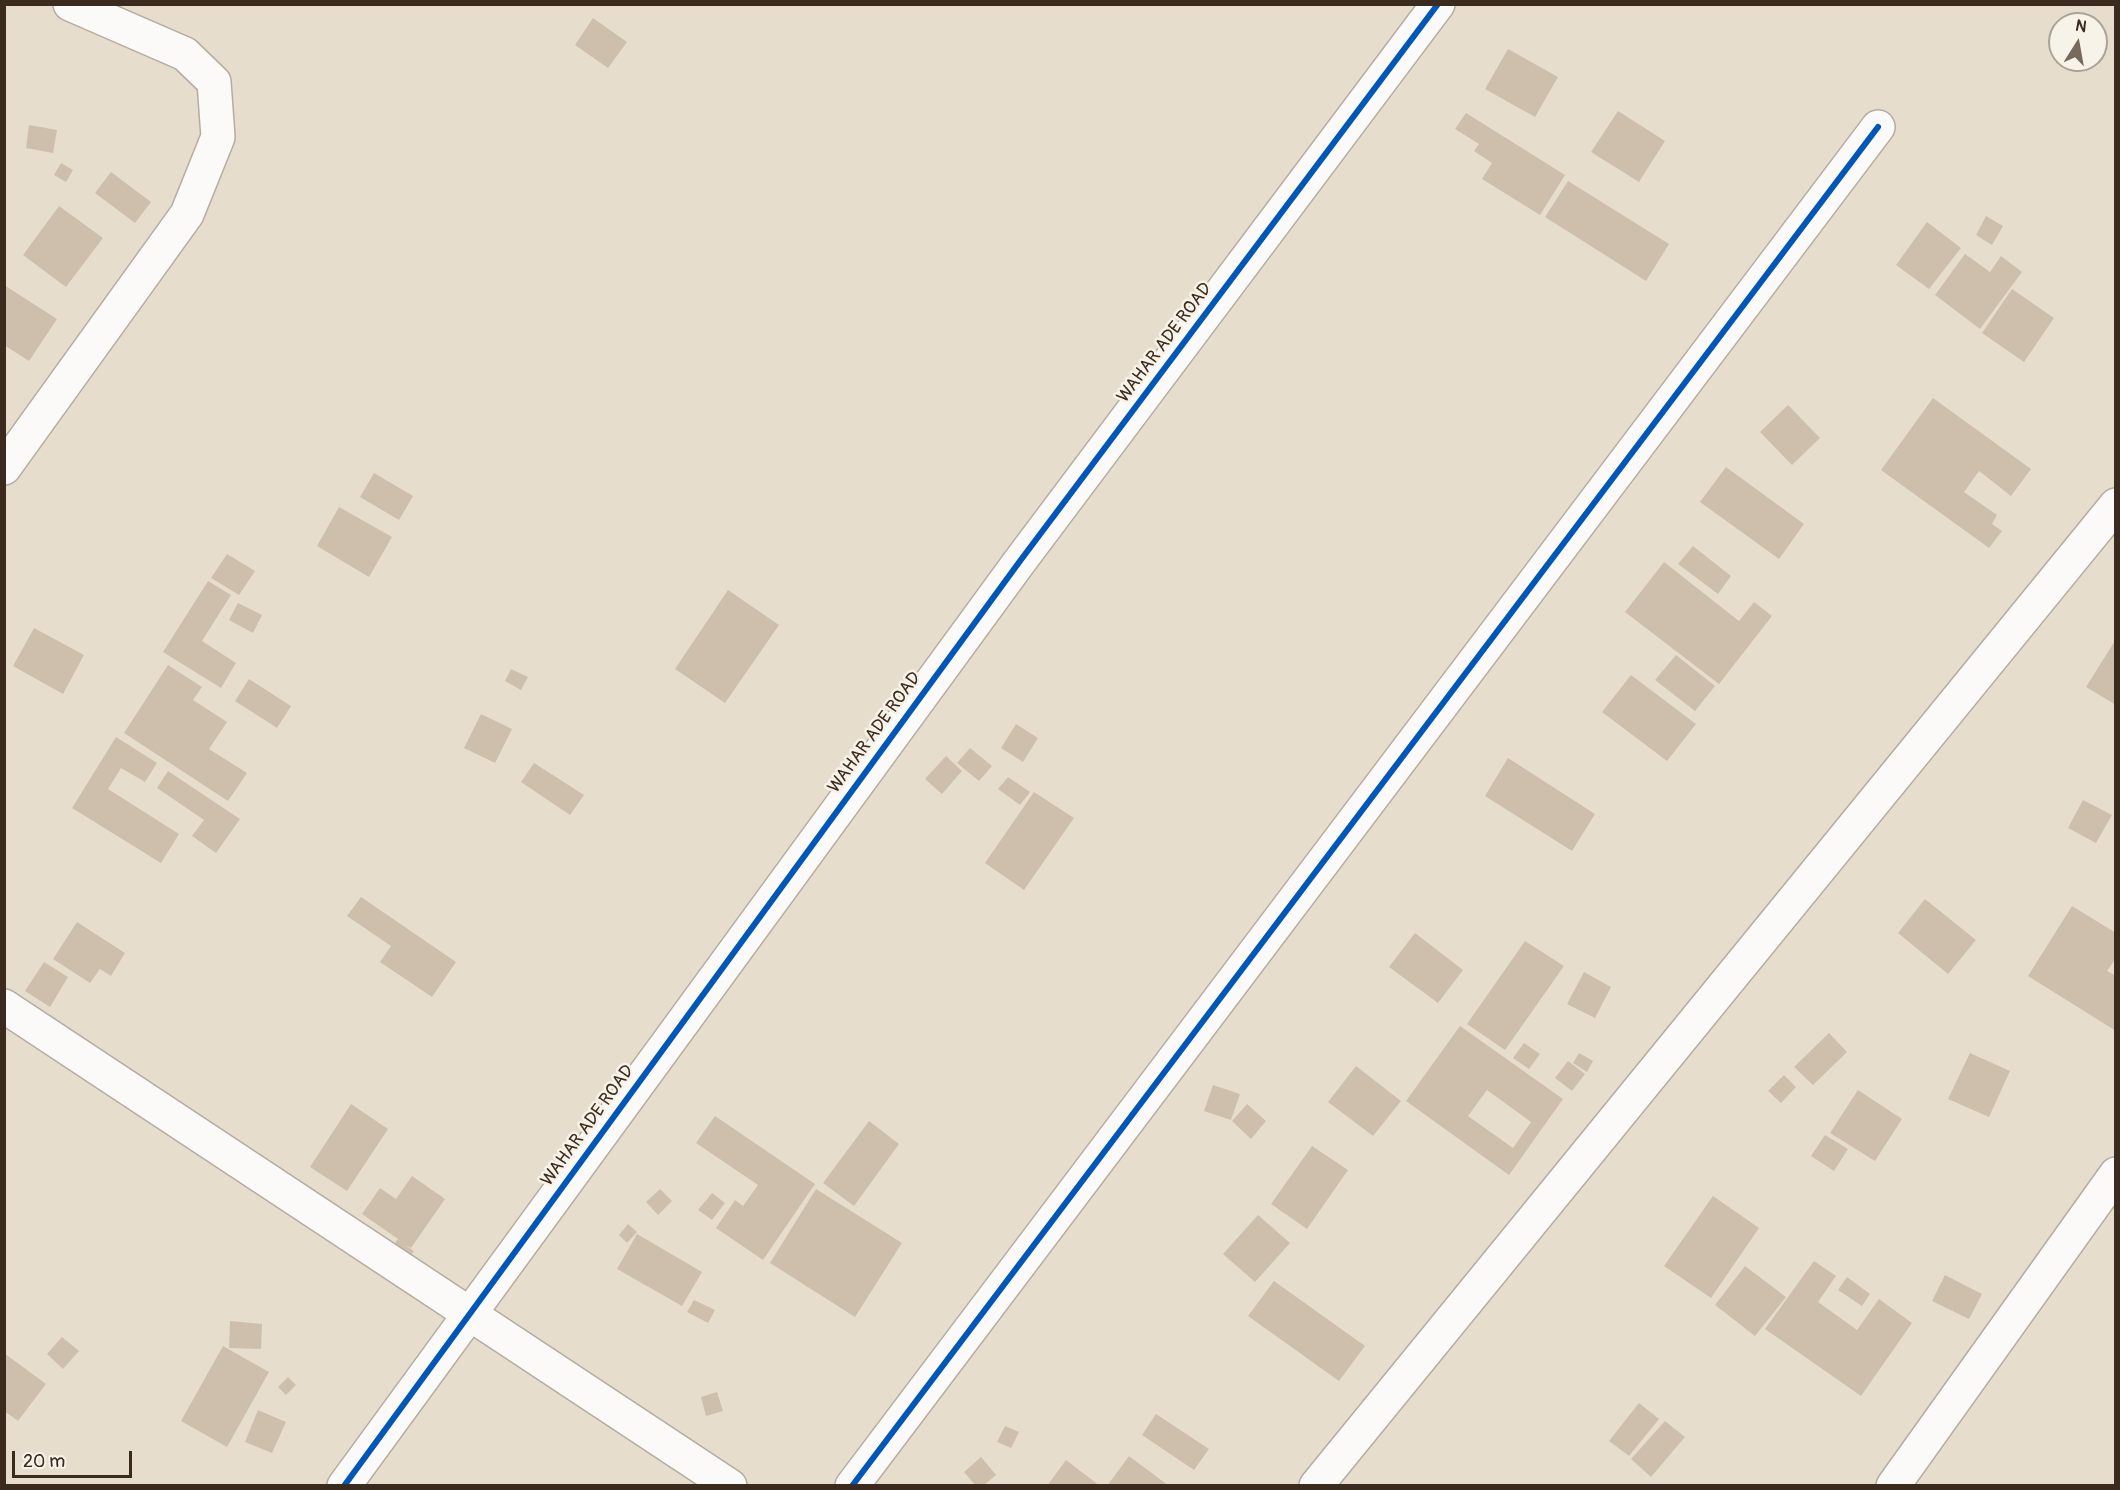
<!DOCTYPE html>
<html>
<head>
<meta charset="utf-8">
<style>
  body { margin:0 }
  #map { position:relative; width:2120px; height:1490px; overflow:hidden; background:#e7ddcd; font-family:Pangolin,sans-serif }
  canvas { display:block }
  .frame { position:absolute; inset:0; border:6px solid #3b2a1e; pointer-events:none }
  .north { position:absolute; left:2048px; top:12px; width:60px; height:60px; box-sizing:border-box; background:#f7f3e8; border:2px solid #aca397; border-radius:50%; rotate:11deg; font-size:16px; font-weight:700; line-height:24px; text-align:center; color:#3b2a1e }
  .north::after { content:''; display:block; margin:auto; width:21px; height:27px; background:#77695b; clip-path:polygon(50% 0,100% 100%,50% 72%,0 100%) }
  .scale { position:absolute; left:12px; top:1451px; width:120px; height:27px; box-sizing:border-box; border:3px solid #3b2a1e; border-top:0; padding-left:8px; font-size:18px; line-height:21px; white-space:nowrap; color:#3b2a1e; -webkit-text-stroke:4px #f7f3e8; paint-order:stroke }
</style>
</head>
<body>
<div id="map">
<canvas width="2120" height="1490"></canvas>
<div class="frame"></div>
<div class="north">N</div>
<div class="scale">20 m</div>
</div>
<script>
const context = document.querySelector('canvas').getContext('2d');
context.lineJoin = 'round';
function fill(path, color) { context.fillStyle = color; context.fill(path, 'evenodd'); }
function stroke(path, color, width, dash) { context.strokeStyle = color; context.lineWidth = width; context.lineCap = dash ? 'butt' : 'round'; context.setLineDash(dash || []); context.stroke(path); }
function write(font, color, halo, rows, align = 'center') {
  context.font = font + ' Pangolin,sans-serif'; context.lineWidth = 5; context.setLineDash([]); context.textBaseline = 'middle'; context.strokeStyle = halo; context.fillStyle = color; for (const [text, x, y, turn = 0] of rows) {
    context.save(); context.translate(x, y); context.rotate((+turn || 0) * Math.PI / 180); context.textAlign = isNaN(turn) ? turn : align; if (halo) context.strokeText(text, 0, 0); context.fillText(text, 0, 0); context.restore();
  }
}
fill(new Path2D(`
  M593 18 627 42 608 68 575 45Z
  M1508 49 1558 77 1535 117 1485 89Z
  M1618 111 1665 141 1639 182 1591 152Z
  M1466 113 1565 175 1540 215 1482 179 1492 163 1474 151 1479 144 1455 129Z
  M29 125 57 130 53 153 26 148Z
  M61 163 73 170 66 182 54 175Z
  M111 172 151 202 135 223 95 193Z
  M1568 181 1669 244 1646 281 1545 217Z
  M59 206 103 238 66 287 23 255Z
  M1986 216 2003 226 1992 245 1976 235Z
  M1927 222 1961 248 1929 289 1896 265Z
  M1965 254 1990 272 2001 256 2022 272 1980 329 1935 295Z
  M4 285 57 319 29 361 4 345Z
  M2012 289 2054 318 2024 362 1982 333Z
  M1933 398 2031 469 2011 496 1979 471 1964 492 1997 515 1992 524 2002 531 1989 548 1881 470Z
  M1788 405 1820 438 1792 465 1760 432Z
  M1726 467 1804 524 1779 559 1700 502Z
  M374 473 413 496 399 520 360 497Z
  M339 507 392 537 369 577 317 546Z
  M1693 546 1731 576 1718 594 1678 564Z
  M227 554 255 571 239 595 211 578Z
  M1664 562 1739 621 1754 602 1772 616 1719 684 1625 612Z
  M208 581 231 595 202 641 236 663 221 688 163 652Z
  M728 590 779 625 725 703 675 669Z
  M238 603 262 615 253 633 229 620Z
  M34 628 84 655 63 694 13 666Z
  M2116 639V705L2086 687Z
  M1676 655 1715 686 1695 711 1655 680Z
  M168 665 202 687 193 700 227 722 209 749 247 773 228 801 124 733Z
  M511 669 528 677 521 690 505 681Z
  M1631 675 1696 724 1667 761 1602 712Z
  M249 679 291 706 277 728 235 701Z
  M481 714 512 729 495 763 464 748Z
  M1016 724 1038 738 1023 762 1001 748Z
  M116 737 157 763 145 782 121 768 108 789 179 834 161 863 72 808Z
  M970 748 992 766 979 781 957 763Z
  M946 756 962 771 942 794 925 779Z
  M1508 758 1595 814 1572 851 1485 796Z
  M534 763 584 795 570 815 521 782Z
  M168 771 240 819 216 853 192 836 204 820 157 788Z
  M1008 777 1030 792 1020 805 998 789Z
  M1034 792 1074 818 1024 890 985 863Z
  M2083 800 2112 815 2096 843 2068 828Z
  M361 897 456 962 432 997 380 962 391 946 347 916Z
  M1925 899 1976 940 1948 974 1898 933Z
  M2072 906 2116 933V958L2107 971 2116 976V1031L2028 976Z
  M77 922 125 953 111 976 100 969 90 983 53 959Z
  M1415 933 1463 970 1438 1003 1389 967Z
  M1525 941 1564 966 1505 1050 1467 1024Z
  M44 962 68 977 50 1007 25 991Z
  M1584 972 1611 987 1595 1018 1567 1004Z
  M1460 1026 1563 1099 1509 1175 1406 1101ZM1487 1090 1531 1122 1513 1148 1468 1116Z
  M1829 1033 1847 1052 1813 1085 1794 1067Z
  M1524 1043 1540 1054 1529 1069 1513 1058Z
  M1579 1053 1593 1061 1587 1072 1573 1063Z
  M1970 1053 2010 1071 1989 1117 1948 1099Z
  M1568 1061 1585 1074 1572 1091 1555 1078Z
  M1356 1066 1401 1101 1373 1136 1328 1102Z
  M1784 1075 1796 1087 1781 1103 1768 1091Z
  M1213 1085 1240 1094 1231 1120 1204 1111Z
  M1858 1090 1902 1119 1875 1161 1830 1133Z
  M351 1104 388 1129 347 1191 310 1167Z
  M1247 1104 1266 1121 1251 1139 1232 1121Z
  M715 1116 815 1184 763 1260 716 1228 735 1200 743 1206 758 1185 696 1143Z
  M869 1121 899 1144 854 1206 823 1183Z
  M1825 1135 1848 1149 1834 1171 1811 1156Z
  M1312 1146 1348 1170 1307 1229 1271 1204Z
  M412 1176 445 1199 411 1248 405 1245 414 1251 405 1263 389 1251 398 1239 362 1214 380 1188 396 1199Z
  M660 1189 672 1201 658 1215 646 1202Z
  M816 1189 902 1243 855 1317 770 1263Z
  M712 1193 725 1203 712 1220 698 1210Z
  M1713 1196 1759 1228 1711 1298 1664 1266Z
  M1258 1215 1290 1243 1255 1282 1223 1254Z
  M628 1224 637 1232 627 1243 619 1235Z
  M637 1234 702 1272 682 1306 617 1269Z
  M1814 1261 1836 1276 1818 1302 1857 1330 1879 1299 1912 1323 1861 1396 1765 1329Z
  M1745 1266 1786 1297 1755 1336 1715 1305Z
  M1945 1275 1982 1294 1969 1319 1932 1301Z
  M1847 1277 1870 1294 1862 1306 1838 1290Z
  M1274 1281 1365 1346 1339 1381 1248 1316Z
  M694 1300 715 1310 708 1323 687 1312Z
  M230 1321 262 1324 261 1349 229 1348Z
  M62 1337 79 1351 63 1369 47 1354Z
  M223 1346 269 1372 227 1447 181 1421Z
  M4 1353 46 1384 18 1421 4 1411Z
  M288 1377 296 1385 286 1395 278 1387Z
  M717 1392 723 1411 706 1416 701 1397Z
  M1639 1403 1659 1419 1629 1456 1609 1441Z
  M258 1410 286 1422 272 1453 245 1442Z
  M1156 1414 1209 1449 1194 1470 1142 1435Z
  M1665 1421 1685 1437 1651 1477 1631 1459Z
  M1005 1426 1019 1432 1011 1448 997 1442Z
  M1129 1456 1169 1486H1107Z
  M981 1457 996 1475 983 1486H976L964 1472Z
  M1066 1460 1100 1486H1047Z`), '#cebfad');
const minor = new Path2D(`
  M4 468 187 214 218 137 214 82 185 54 70 4
  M4 1006 730 1486
  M344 1486 1020 561 1438 4
  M852 1486 1878 127
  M1316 1486 2116 505
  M1893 1486 2116 1174`);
stroke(minor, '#b4aca0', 36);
stroke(minor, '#fbfaf8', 33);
stroke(new Path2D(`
  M344 1486 1020 561 1438 4
  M852 1486 1878 127`), '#0057b8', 6);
write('18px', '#3b2a1e', '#f7f3e8', [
  ["WAHAR ADE ROAD",1165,343,-53],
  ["WAHAR ADE ROAD",875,733,-54],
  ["WAHAR ADE ROAD",588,1126,-54]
]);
</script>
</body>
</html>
